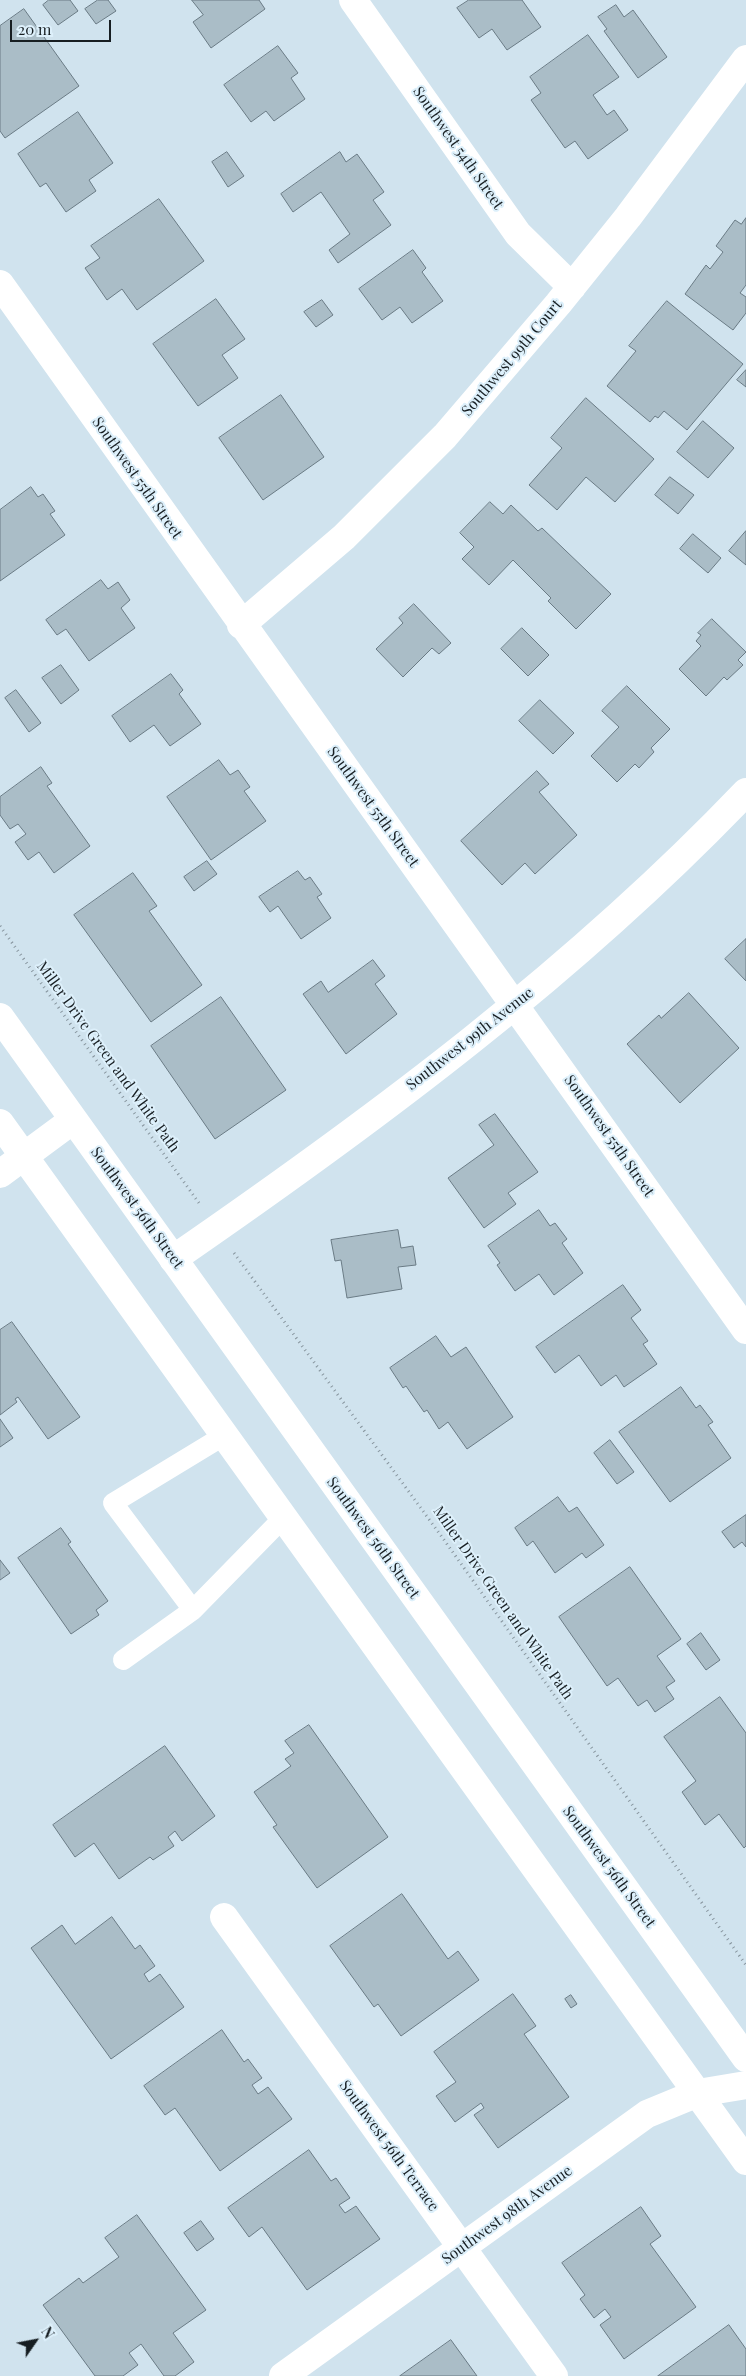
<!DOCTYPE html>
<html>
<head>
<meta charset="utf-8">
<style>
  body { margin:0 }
  #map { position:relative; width:746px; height:2376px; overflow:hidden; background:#d0e3ee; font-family:"Playfair Display",serif }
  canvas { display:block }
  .north { position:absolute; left:10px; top:2316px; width:50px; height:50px; -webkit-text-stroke:4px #ddf0fb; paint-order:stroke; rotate:57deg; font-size:14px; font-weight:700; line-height:20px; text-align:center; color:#171e22 }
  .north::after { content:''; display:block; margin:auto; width:18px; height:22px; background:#171e22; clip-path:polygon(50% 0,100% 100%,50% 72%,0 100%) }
  .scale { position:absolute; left:10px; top:20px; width:101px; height:22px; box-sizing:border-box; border:2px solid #171e22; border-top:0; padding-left:6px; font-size:15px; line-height:18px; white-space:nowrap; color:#171e22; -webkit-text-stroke:4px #ddf0fb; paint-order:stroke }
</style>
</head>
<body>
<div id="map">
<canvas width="746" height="2376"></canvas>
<div class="north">N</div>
<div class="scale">20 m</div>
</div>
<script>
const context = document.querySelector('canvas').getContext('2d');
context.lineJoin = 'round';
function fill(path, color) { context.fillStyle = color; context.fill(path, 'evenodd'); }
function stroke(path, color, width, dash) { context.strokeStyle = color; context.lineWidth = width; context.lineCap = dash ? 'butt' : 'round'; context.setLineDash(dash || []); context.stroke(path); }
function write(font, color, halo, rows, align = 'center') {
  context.font = font + ' "Playfair Display",serif'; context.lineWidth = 4; context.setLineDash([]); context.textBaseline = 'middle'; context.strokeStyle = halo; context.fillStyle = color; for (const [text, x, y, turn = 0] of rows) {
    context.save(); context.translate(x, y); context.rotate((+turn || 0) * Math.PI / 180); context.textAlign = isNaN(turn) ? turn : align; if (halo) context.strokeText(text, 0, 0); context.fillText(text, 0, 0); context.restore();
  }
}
const building = new Path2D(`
  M49 0H70L78 11 58 25 43 5Z
  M98 0H108L116 11 96 24 85 9Z
  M192 0H259L265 9 211 48 193 22 203 15Z
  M469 0H522L541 27 507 50 492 29 479 38 457 8Z
  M616 5 624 17 633 10 667 57 638 78 604 31 607 29 598 17Z
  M24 9 79 86 5 138 0 131V26Z
  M588 35 619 77 593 95 607 115 614 110 628 130 588 159 575 141 565 148 531 100 541 93 530 77Z
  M278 46 298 73 291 78 305 99 274 121 266 111 251 122 224 85Z
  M78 112 113 163 89 180 96 191 66 212 46 183 40 187 18 154Z
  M227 152 244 176 228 187 212 162Z
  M340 152 346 162 357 154 384 192 373 200 391 225 338 263 329 250 350 234 321 192 293 212 281 194Z
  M159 199 204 261 137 310 122 289 107 300 85 268 100 258 91 246Z
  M746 218V285L740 293 746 297V313L733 330 685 294 706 265 710 269 723 252 716 246 735 220 741 224Z
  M413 250 426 268 422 272 443 301 412 323 400 307 382 320 359 289Z
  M216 299 245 339 222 355 238 378 198 406 153 344Z
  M322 300 333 315 316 327 304 312Z
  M667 301 743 364 687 430 664 411 658 418 655 416 650 422 607 386 636 351 629 346Z
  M746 370V387L737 380Z
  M281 395 324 457 263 500 219 438Z
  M586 398 654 459 615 502 586 477 557 510 529 485 562 448 551 438Z
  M703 421 734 448 708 478 677 452Z
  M670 477 694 495 678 514 655 495Z
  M31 487 38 497 43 494 55 511 50 514 65 535 0 581V510Z
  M490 502 503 514 511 505 538 531 542 528 611 594 576 629 548 601 551 598 513 560 489 585 462 559 474 547 460 533Z
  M746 531V565L729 551Z
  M693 534 721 558 708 573 680 549Z
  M101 580 108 589 118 582 130 600 121 608 135 628 89 661 66 629 57 635 46 620Z
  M414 604 451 643 439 654 432 648 403 677 376 649 403 623 399 618Z
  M712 619 746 652 738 660 743 665 727 680 724 677 706 696 679 669 701 646 696 641 701 635 698 633Z
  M522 628 549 655 528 676 501 649Z
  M61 665 79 690 61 704 42 678Z
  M171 674 183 690 179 694 201 724 170 746 154 725 130 742 112 716Z
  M627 686 670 729 651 748 654 752 639 768 635 764 617 782 591 756 619 727 602 711Z
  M16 690 41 723 29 732 5 698Z
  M540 700 574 733 553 754 519 721Z
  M219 760 230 775 238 770 250 787 244 791 266 821 211 860 167 797Z
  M41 767 52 783 47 786 90 846 54 873 39 852 28 860 15 842 26 834 18 824 10 829 0 815V797Z
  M537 771 549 784 539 792 577 835 535 874 525 863 502 885 461 841Z
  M207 861 217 874 194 891 184 877Z
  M298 871 305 880 310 877 322 894 317 897 331 918 301 939 278 906 270 912 259 897Z
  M133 873 157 906 149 911 202 985 151 1022 74 915Z
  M746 939V981L725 959Z
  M373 960 385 976 375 984 397 1014 346 1054 303 994 321 981 328 992Z
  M689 993 739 1048 680 1103 627 1044 659 1015 661 1018Z
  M221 997 286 1090 215 1139 151 1046Z
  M495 1114 538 1172 508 1193 516 1204 484 1228 448 1178 494 1145 479 1125Z
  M539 1210 550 1226 555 1223 567 1239 562 1243 583 1273 554 1295 539 1274 515 1291 497 1265 500 1263 488 1246Z
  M398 1230 401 1248 413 1246 416 1265 398 1267 402 1289 347 1298 341 1260 335 1261 331 1240Z
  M623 1285 641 1310 631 1318 648 1341 643 1344 657 1364 624 1387 616 1375 601 1386 579 1355 555 1373 536 1347Z
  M12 1322 80 1417 48 1439 18 1397 15 1399 17 1402 0 1415V1330Z
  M436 1336 451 1357 466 1347 513 1417 467 1449 448 1422 439 1429 427 1410 424 1412 406 1386 403 1388 390 1368Z
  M681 1387 696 1408 700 1405 713 1422 708 1425 731 1458 670 1502 619 1432Z
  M0 1419 13 1438 0 1447Z
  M610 1440 634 1472 617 1484 594 1453Z
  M558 1497 569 1512 577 1507 604 1545 586 1558 582 1553 555 1573 533 1541 527 1546 515 1528Z
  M746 1515V1547L742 1542 734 1548 722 1532Z
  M61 1528 71 1542 68 1544 108 1601 96 1610 99 1615 71 1634 18 1558Z
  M0 1560 10 1573 0 1580Z
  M630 1567 681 1639 657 1656 675 1681 666 1687 674 1699 655 1712 647 1700 638 1706 618 1678 607 1686 559 1617Z
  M701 1633 720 1660 706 1670 687 1644Z
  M720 1697 746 1733V1846L744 1848 719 1814 705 1825 682 1792 696 1781 664 1737Z
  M309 1725 388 1837 317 1888 273 1827 277 1825 254 1792 291 1766 285 1759 294 1753 285 1741Z
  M165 1746 215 1816 182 1841 175 1831 168 1837 174 1846 153 1860 150 1857 119 1879 94 1843 75 1857 53 1825Z
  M402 1894 448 1959 458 1951 479 1980 401 2036 378 2004 374 2007 330 1946Z
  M112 1917 135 1949 140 1945 155 1966 144 1974 149 1982 160 1974 184 2007 111 2059 31 1948 62 1925 75 1944Z
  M513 1994 536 2026 524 2034 569 2097 498 2148 474 2115 484 2108 481 2103 455 2122 436 2096 456 2082 434 2052Z
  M571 1995 577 2004 571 2008 565 1999Z
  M222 2030 244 2062 248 2059 262 2078 252 2085 258 2094 268 2087 292 2119 220 2171 175 2108 165 2115 144 2086Z
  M309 2150 331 2181 336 2178 350 2198 339 2205 345 2213 356 2206 380 2239 307 2290 262 2227 249 2237 228 2208Z
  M641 2207 661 2236 650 2244 696 2307 624 2359 600 2325 611 2317 605 2309 594 2318 580 2299 585 2295 562 2263Z
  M137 2215 206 2310 173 2333 194 2362 175 2376H164L141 2344 129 2353 138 2365 123 2376H95L43 2305 79 2278 83 2283 119 2257 105 2238Z
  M201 2221 214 2239 197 2251 184 2233Z
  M729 2325 746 2349V2376H658Z
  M451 2340 477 2376H400Z`);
fill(building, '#aabdc7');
stroke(building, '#6a7b85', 1);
stroke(new Path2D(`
  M0 926 199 1203
  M234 1253 442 1537 746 1965`), '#87959e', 3, [1, 4]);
stroke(new Path2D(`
  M193 1610 113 1503 225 1435
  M123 1660 193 1610 284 1517`), '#fff', 20);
stroke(new Path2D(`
  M353 0 518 234 572 287
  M0 284C247 634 498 981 746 1330
  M241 625 344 537 445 436 558 304 628 217 746 59
  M0 1174 73 1120
  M173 1259C376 1119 575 971 746 792
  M224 1917 554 2376
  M283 2376 647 2114 698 2093 746 2085`), '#fff', 28);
stroke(new Path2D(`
  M0 1017 746 2058
  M0 1123 746 2161`), '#fff', 28);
write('15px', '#171e22', '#ddf0fb', [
  ["Southwest 54th Street",458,148,55],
  ["Southwest 99th Court",512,358,-50],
  ["Southwest 55th Street",137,478,55],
  ["Southwest 55th Street",373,807,54],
  ["Southwest 99th Avenue",470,1039,-38],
  ["Miller Drive Green and White Path",108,1057,54],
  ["Southwest 55th Street",609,1136,55],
  ["Southwest 56th Street",137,1208,54],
  ["Southwest 56th Street",373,1538,54],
  ["Miller Drive Green and White Path",503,1603,55],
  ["Southwest 56th Street",609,1867,54],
  ["Southwest 56th Terrace",389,2146,54],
  ["Southwest 98th Avenue",507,2215,-36]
]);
</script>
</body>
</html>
